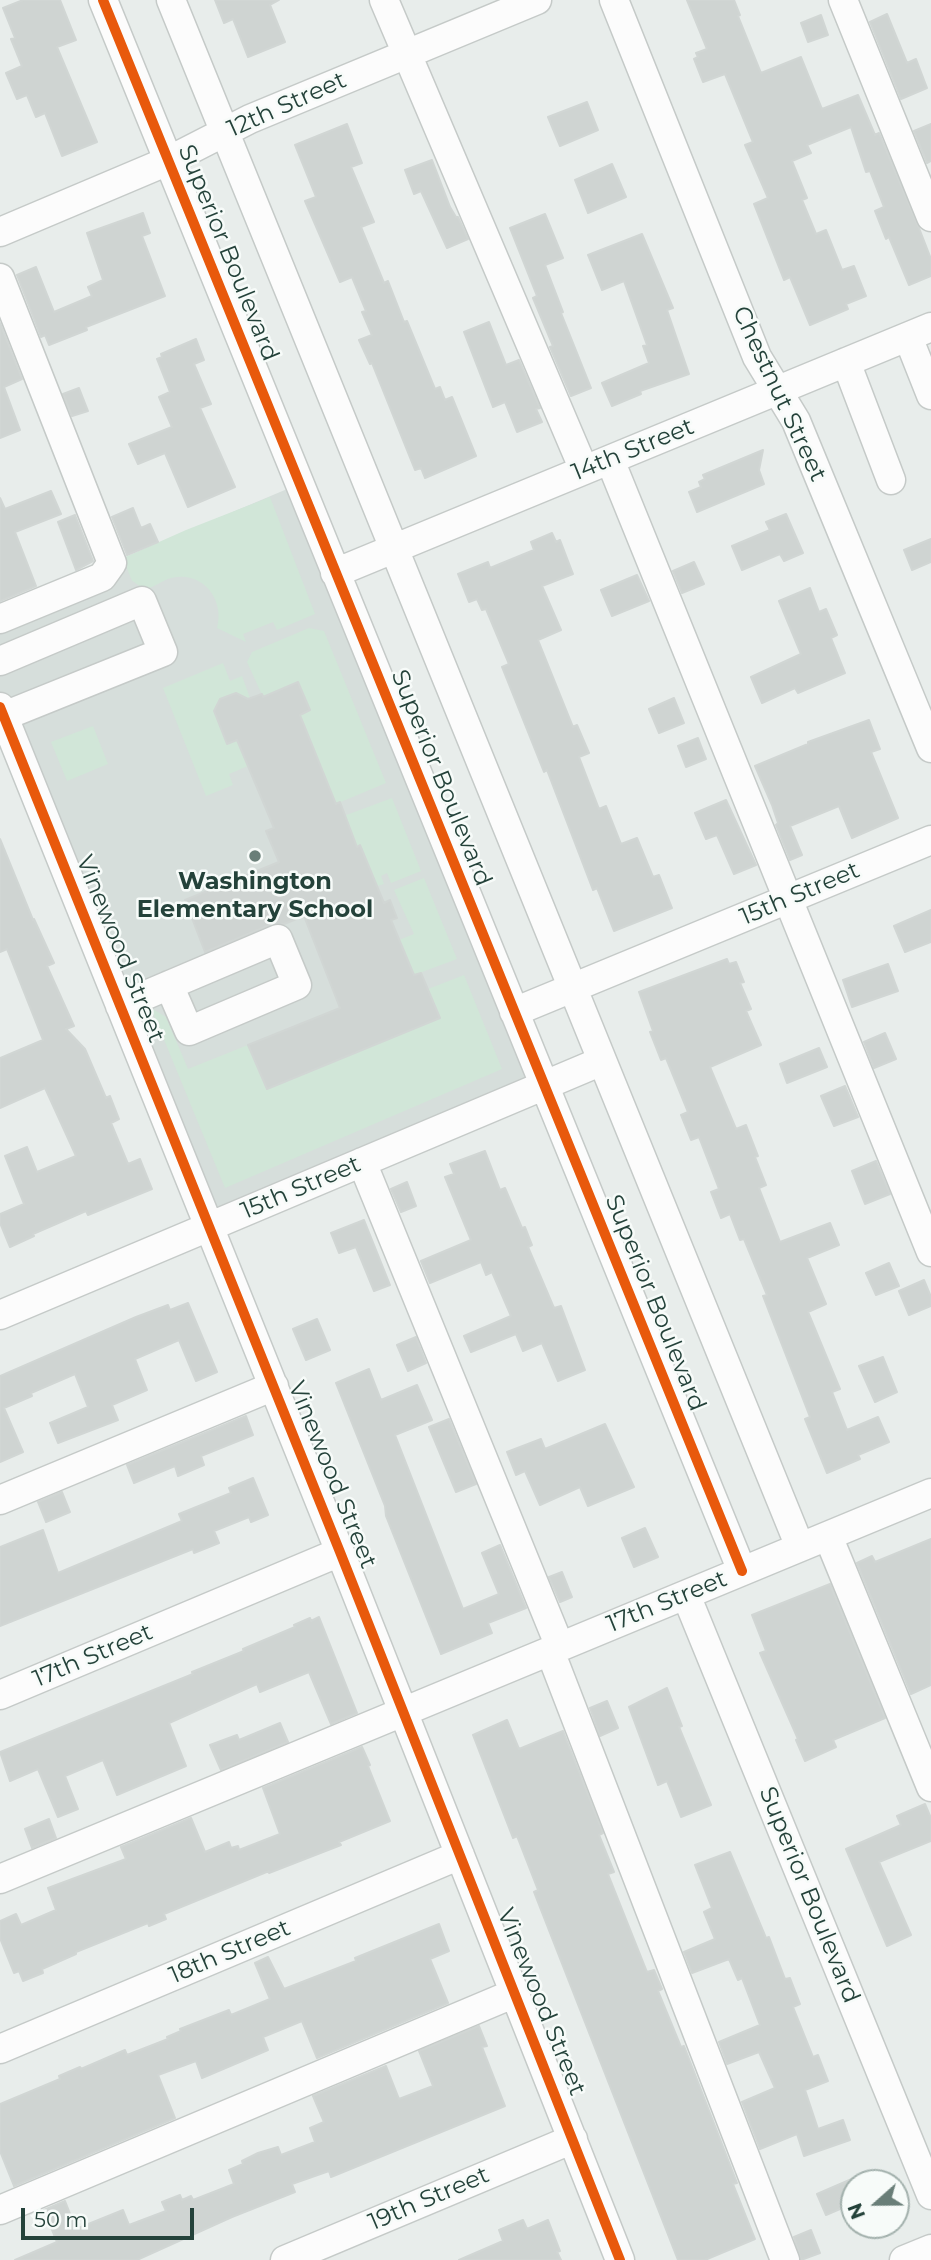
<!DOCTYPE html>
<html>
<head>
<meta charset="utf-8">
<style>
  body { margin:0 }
  #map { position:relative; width:931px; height:2260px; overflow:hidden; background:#e8edeb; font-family:Montserrat,sans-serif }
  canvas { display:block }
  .north { position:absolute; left:840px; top:2169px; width:70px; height:70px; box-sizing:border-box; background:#f7fbf9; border:2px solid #a3b1ad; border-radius:50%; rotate:249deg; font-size:19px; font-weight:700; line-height:28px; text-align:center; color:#24423a }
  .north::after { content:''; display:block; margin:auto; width:24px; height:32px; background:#697e78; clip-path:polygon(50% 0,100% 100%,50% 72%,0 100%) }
  .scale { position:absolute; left:21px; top:2208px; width:173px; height:32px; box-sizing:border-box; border:4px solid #24423a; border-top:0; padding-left:9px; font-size:21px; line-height:24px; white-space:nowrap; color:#24423a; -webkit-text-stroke:5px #f7fbf9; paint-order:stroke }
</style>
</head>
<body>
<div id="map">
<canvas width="931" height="2260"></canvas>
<div class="north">N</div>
<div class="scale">50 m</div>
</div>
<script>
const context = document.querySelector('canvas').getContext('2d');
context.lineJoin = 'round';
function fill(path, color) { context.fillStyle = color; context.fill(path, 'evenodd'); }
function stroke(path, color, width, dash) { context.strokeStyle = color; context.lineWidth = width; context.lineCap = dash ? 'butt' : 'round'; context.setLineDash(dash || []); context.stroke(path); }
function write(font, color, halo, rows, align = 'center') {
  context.font = font + ' Montserrat,sans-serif'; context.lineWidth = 5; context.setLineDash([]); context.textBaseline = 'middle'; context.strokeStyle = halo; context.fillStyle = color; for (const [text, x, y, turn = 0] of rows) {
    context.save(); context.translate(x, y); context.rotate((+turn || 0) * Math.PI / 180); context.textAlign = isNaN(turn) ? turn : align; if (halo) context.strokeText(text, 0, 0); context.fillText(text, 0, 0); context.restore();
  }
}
fill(new Path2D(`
  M299 484 543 1085 210 1227 0 707V619L112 563Z`), '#d6dedb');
fill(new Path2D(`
  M270 497 315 614 277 630 273 622 243 634 246 642 217 628C225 599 202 570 171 578 162 580 155 588 146 588 139 587 138 584 132 581L123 558 186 530Z
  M309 628 324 631 386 783 336 804 300 715 310 710 298 682 263 697 247 662 252 652Z
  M223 663 230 681 242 676 250 698V701L235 693 220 699 248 766 229 774 233 785 206 796 163 688Z
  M93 726 108 764 67 781 51 742Z
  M392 798 421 871 391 883 387 873 381 876 384 884 377 886 361 846 353 849 341 817Z
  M424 878 457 959 414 975 399 940 414 934 394 890Z
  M464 975 502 1069 225 1188 151 1008 166 1017 188 1069 248 1045 267 1089 439 1018 428 989Z`), '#d1e6d8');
const building = new Path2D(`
  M23 0H60L76 40 57 47 97 142 62 156 45 113 36 117 27 95 17 99 6 73 22 66 11 39 15 38 3 8Z
  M215 0H279L270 5 285 42 248 57 233 19 224 23Z
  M687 0H734L740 15 738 16 761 73 801 57 822 109 858 95 875 135 879 133 919 228 931 259V276L909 285 889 237 886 239 875 211 884 207 870 171 866 172 851 127 807 145 811 153 792 161 807 198 802 200 816 234 826 230 842 270 854 266 866 296 846 304 848 309 810 325 790 277 784 280 754 204 768 198 745 145 753 142 725 74 703 82 694 59 698 57 696 53 707 49Z
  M887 14 907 63 916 59 927 88 901 99 870 22Z
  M821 15 828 35 808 42 801 23Z
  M587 102 598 130 560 146 548 117Z
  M347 124 362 163 351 167 374 222 361 227 384 283 388 281 404 322 407 321 435 389 440 387 445 400 452 397 476 456 425 478 421 468 415 470 372 363 370 364 359 340 372 335 362 312 366 311 352 277 340 282 305 201 316 197 295 145Z
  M931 124V161L927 163 914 131Z
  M432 160 450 207 456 217H458L468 239 447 248 421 191 414 194 405 170Z
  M612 164 626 197 588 213 575 180Z
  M143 213 150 233 142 236 165 296 86 327 87 330 49 345 45 335 41 337 17 275 36 267 54 312 92 296 88 287 103 280 87 233Z
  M545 214 563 258 545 265 563 312 561 313 591 388 571 396 550 347 553 346 533 298 537 296 510 228Z
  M642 234 673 308 667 310 689 374 640 391 641 394 612 406 602 383 649 363 643 346 647 345 624 281 602 290 588 255Z
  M489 322 506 365 519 360 540 408 536 409 542 422 517 432 505 402 493 407 464 332Z
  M0 323 22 379 4 387 20 430 0 438Z
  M196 339 204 360 194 364 211 404 200 408 235 487 188 507 165 453 138 464 129 444 172 427 159 397 170 392 157 359 162 357 161 354Z
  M79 388 88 411 72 416 63 394Z
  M763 450 759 470 764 484 697 512 689 492 701 487 699 482 705 479 703 475Z
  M51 491 61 514 15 532 36 586 0 601V498L5 509Z
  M133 508 141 528 150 524 158 542 127 555 112 517Z
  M786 514 803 553 784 561 780 554 742 570 732 546 770 530 766 522Z
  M75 515 93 561 76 570 58 522Z
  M552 533 556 542 560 540 573 574 542 586 561 630 538 640 573 727 577 725 589 753 579 757 599 809 606 806 621 844 637 838 653 877 659 875 672 908 614 931 597 888 593 890 547 770 544 772 502 667 509 664 486 609 482 610 477 599 469 602 458 574 488 562 490 568 534 550 531 542Z
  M931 539V562L912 570 904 550Z
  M694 562 704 584 682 593 673 571Z
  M637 575 649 601 612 616 601 590Z
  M810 588 819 612 826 609 837 635 831 638 845 673 798 693 795 688 762 703 751 677 801 654 779 601Z
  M298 682 310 710 300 715 336 804 340 802 357 847 360 845 384 903 390 900 397 918 391 920 414 975 421 973 440 1018 267 1089 248 1045 340 1008 304 916 284 924H272L205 952 185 900 279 862 266 831 274 828 237 740 227 744 214 711 220 699 236 693 248 699 262 694 263 697Z
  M674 698 684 723 659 733 649 709Z
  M869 720 880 749 871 752 898 818 852 838 839 806 790 826 802 855 790 860 776 825 778 823 772 805 755 766 808 744V742Z
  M698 738 706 759 686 767 678 746Z
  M726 800 756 865 734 874 717 835 706 839 695 813Z
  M0 839 33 920 34 919 54 963 47 966 74 1026 66 1029 85 1049 106 1098 110 1096 119 1119 111 1123 128 1164 140 1159 152 1189 88 1215 86 1211 33 1234 34 1236 10 1247 0 1223V1214L24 1204 5 1156 27 1147 37 1172 76 1156 45 1088 0 1108V1058L43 1040 7 949 0 952Z
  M931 910V942L905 952 894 926Z
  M727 959 729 964 736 962 744 982 740 983 751 1009 746 1011 761 1045 710 1067 736 1129 746 1125 758 1156 755 1157 766 1185 759 1188 780 1242 830 1223 839 1245 807 1258 826 1304 808 1312 840 1389 832 1392 847 1430 878 1417 889 1442 858 1455 860 1459 827 1473 805 1419 810 1417 763 1296 767 1295 744 1239 740 1240 730 1214 721 1218 711 1192 719 1189 699 1137 691 1140 681 1115 688 1112 666 1058 661 1060 650 1032 653 1031 639 992Z
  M888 964 898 991 852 1007 843 980Z
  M885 1033 896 1059 874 1068 864 1042Z
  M819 1048 827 1067 787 1083 780 1064Z
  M845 1086 858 1117 834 1126 821 1096Z
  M485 1151 500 1190 505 1188 522 1228 525 1227 532 1245 528 1247 554 1308 561 1306 585 1370 558 1381 542 1343 523 1351 516 1334 471 1352 464 1336 511 1316 492 1272 486 1275 481 1262 430 1283 421 1261 471 1240 445 1177 454 1174 450 1164Z
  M876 1161 890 1194 865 1204 852 1171Z
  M407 1182 416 1206 401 1212 391 1189Z
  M364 1220 390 1285 374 1291 356 1247 339 1253 331 1233Z
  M889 1263 899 1286 876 1295 866 1273Z
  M924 1280 931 1297V1306L909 1315 899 1291Z
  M188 1303 217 1372 196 1381 179 1340 135 1359 147 1390 112 1405 118 1420 58 1443 50 1423 88 1407 75 1374 31 1393 32 1396 4 1408 23 1452 0 1462V1376L136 1317 168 1305 170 1310Z
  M317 1319 330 1350 306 1360 293 1329Z
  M416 1337 426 1363 408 1371 397 1345Z
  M883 1357 897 1392 875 1402 859 1366Z
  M369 1369 381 1400 417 1385 432 1420 395 1435 463 1609 499 1594 482 1553 500 1545 526 1608 488 1623 492 1633 441 1654 386 1516 385 1506 336 1383Z
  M246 1416 253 1435 201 1456 204 1465 178 1476 175 1466 134 1483 127 1465Z
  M449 1419 476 1484 456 1492 429 1427Z
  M605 1424 634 1487 588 1506 580 1487 540 1505 525 1471 516 1475 507 1452 541 1439 545 1449Z
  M253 1478 268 1515 251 1522 249 1517 214 1531 219 1543 194 1553 193 1549 0 1626V1547L43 1530 58 1573 182 1521 179 1514 231 1493 229 1488Z
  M62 1492 70 1512 46 1522 38 1502Z
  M645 1528 658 1557 634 1567 622 1538Z
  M931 1539V1685L911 1694 857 1563 872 1556 875 1562Z
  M562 1572 572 1597 560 1602 549 1577Z
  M830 1584 885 1718 833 1740 836 1747 805 1761 796 1740 798 1739 760 1653 766 1651 752 1615Z
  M319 1617 357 1713 331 1724 309 1672 260 1692 257 1684 169 1723 186 1766 117 1795 103 1760 65 1776 78 1809 58 1817 38 1769 10 1781 0 1752 193 1674 192 1672 244 1651 243 1649 295 1627 294 1625 310 1618 311 1621Z
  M667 1688 682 1726 679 1727 711 1805 681 1817 667 1781 658 1785 629 1707Z
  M607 1701 618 1728 600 1736 590 1708Z
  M507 1720 519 1749 563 1731 603 1833 599 1835 614 1872 608 1874 647 1972 654 1970 662 1989 658 1991 681 2047 684 2046 737 2183 733 2184 755 2239 705 2260H678L534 1892 538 1890 517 1836 513 1838 473 1735Z
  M280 1723 288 1742 221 1770 210 1745 237 1735 239 1740Z
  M362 1747 370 1765 368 1766 390 1821 339 1842 341 1845 269 1873V1871L164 1914 166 1919 149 1926 148 1923 76 1952V1954L42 1969 43 1973 23 1981 19 1971 14 1973 0 1938V1921L16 1914 21 1925 56 1910 48 1888 126 1859 121 1847 191 1818 205 1852 229 1842 231 1848 238 1846 239 1850 280 1834 263 1788Z
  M925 1804 931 1818V1841L879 1862 911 1935 887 1946 846 1849 901 1825 897 1816Z
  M49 1819 56 1838 32 1848 25 1829Z
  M730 1852 766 1938 769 1937 785 1979 790 1978 800 2004 793 2007 813 2057 818 2055 828 2081 805 2090 818 2129 843 2120 850 2140 804 2156 797 2134 760 2149 742 2102 775 2088 759 2052 727 2064 719 2042 760 2025 742 1978 738 1980 729 1959 692 1973 684 1952 715 1939 704 1912 712 1908 695 1865Z
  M439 1924 449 1951 430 1959 448 2003 317 2058 302 2021 263 2037 268 2050 202 2078 196 2061 158 2075 175 2118 14 2186 0 2151V2104L60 2079 59 2076 80 2067 81 2069 125 2050 127 2055 168 2039 167 2037 181 2031 180 2029 229 2010 231 2015 270 1999 255 1963 268 1957 284 1989 356 1961 355 1958Z
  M479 2026 487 2046 482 2047 505 2106 331 2177 329 2171 292 2184 295 2192 232 2217 137 2260H15L57 2242 44 2210 65 2201 76 2229 123 2210 129 2225 166 2211 162 2202 180 2195 182 2200 191 2196 193 2200 234 2184 229 2170 243 2164 242 2161 258 2153 278 2147 281 2155 315 2142 310 2128 324 2122 313 2096 386 2066 399 2099 433 2086 419 2051Z
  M854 2178V2203L826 2215 817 2194Z
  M523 2220 527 2229 548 2220 560 2251 557 2252 561 2260H459L503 2241 499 2230Z
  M811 2230 820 2253 801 2260 794 2237Z`);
fill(building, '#cfd4d2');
stroke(building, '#d1d6d4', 2);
const minor = new Path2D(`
  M103 0 742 1571
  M171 0 800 1547
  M384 0 584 470
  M614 0 757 357 796 421 931 748
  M843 0 931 217
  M0 232 168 161 250 119 537 0
  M0 278 112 563 102 577 0 619
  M908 337 931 395
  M846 362 891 480
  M610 460 931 1252
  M335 573 931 327
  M0 661 142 601 163 652 4 716
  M0 707 340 1552 620 2260
  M120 1006 278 939 297 985 189 1031 169 985
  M514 1012 931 840
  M362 1162 560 1647
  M0 1315 602 1061
  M0 1500 274 1386
  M828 1536 931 1787
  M686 1595 931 2195
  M550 1651 785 2260
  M0 1695 340 1552
  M0 1879 931 1493
  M0 2049 460 1855
  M0 2210 515 1993
  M285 2260 573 2139
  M904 2260 931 2249`);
stroke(minor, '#c5cac8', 31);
stroke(minor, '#fcfcfc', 28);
stroke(new Path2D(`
  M103 0 742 1571
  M0 707 340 1552 620 2260`), '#e8590c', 10);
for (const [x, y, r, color] of [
  [255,856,7,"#697e78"]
]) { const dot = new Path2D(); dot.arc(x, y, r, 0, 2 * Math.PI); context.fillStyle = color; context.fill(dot); stroke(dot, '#f7fbf9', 2.5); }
write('24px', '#24423a', '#f7fbf9', [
  ["12th Street",287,105,-24],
  ["Superior Boulevard",228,253,68],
  ["Chestnut Street",779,394,65],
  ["14th Street",633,450,-22],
  ["Superior Boulevard",441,778,68],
  ["15th Street",800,894,-23],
  ["Vinewood Street",120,949,68],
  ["15th Street",301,1188,-23],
  ["Superior Boulevard",655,1303,68],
  ["Vinewood Street",332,1475,68],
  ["17th Street",667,1602,-22],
  ["17th Street",93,1656,-23],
  ["Superior Boulevard",809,1895,68],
  ["18th Street",230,1952,-23],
  ["Vinewood Street",541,2002,68],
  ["19th Street",429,2199,-23]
]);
write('bold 24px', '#24423a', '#f7fbf9', [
  ["Washington",255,882],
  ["Elementary School",255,910]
]);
</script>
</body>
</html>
